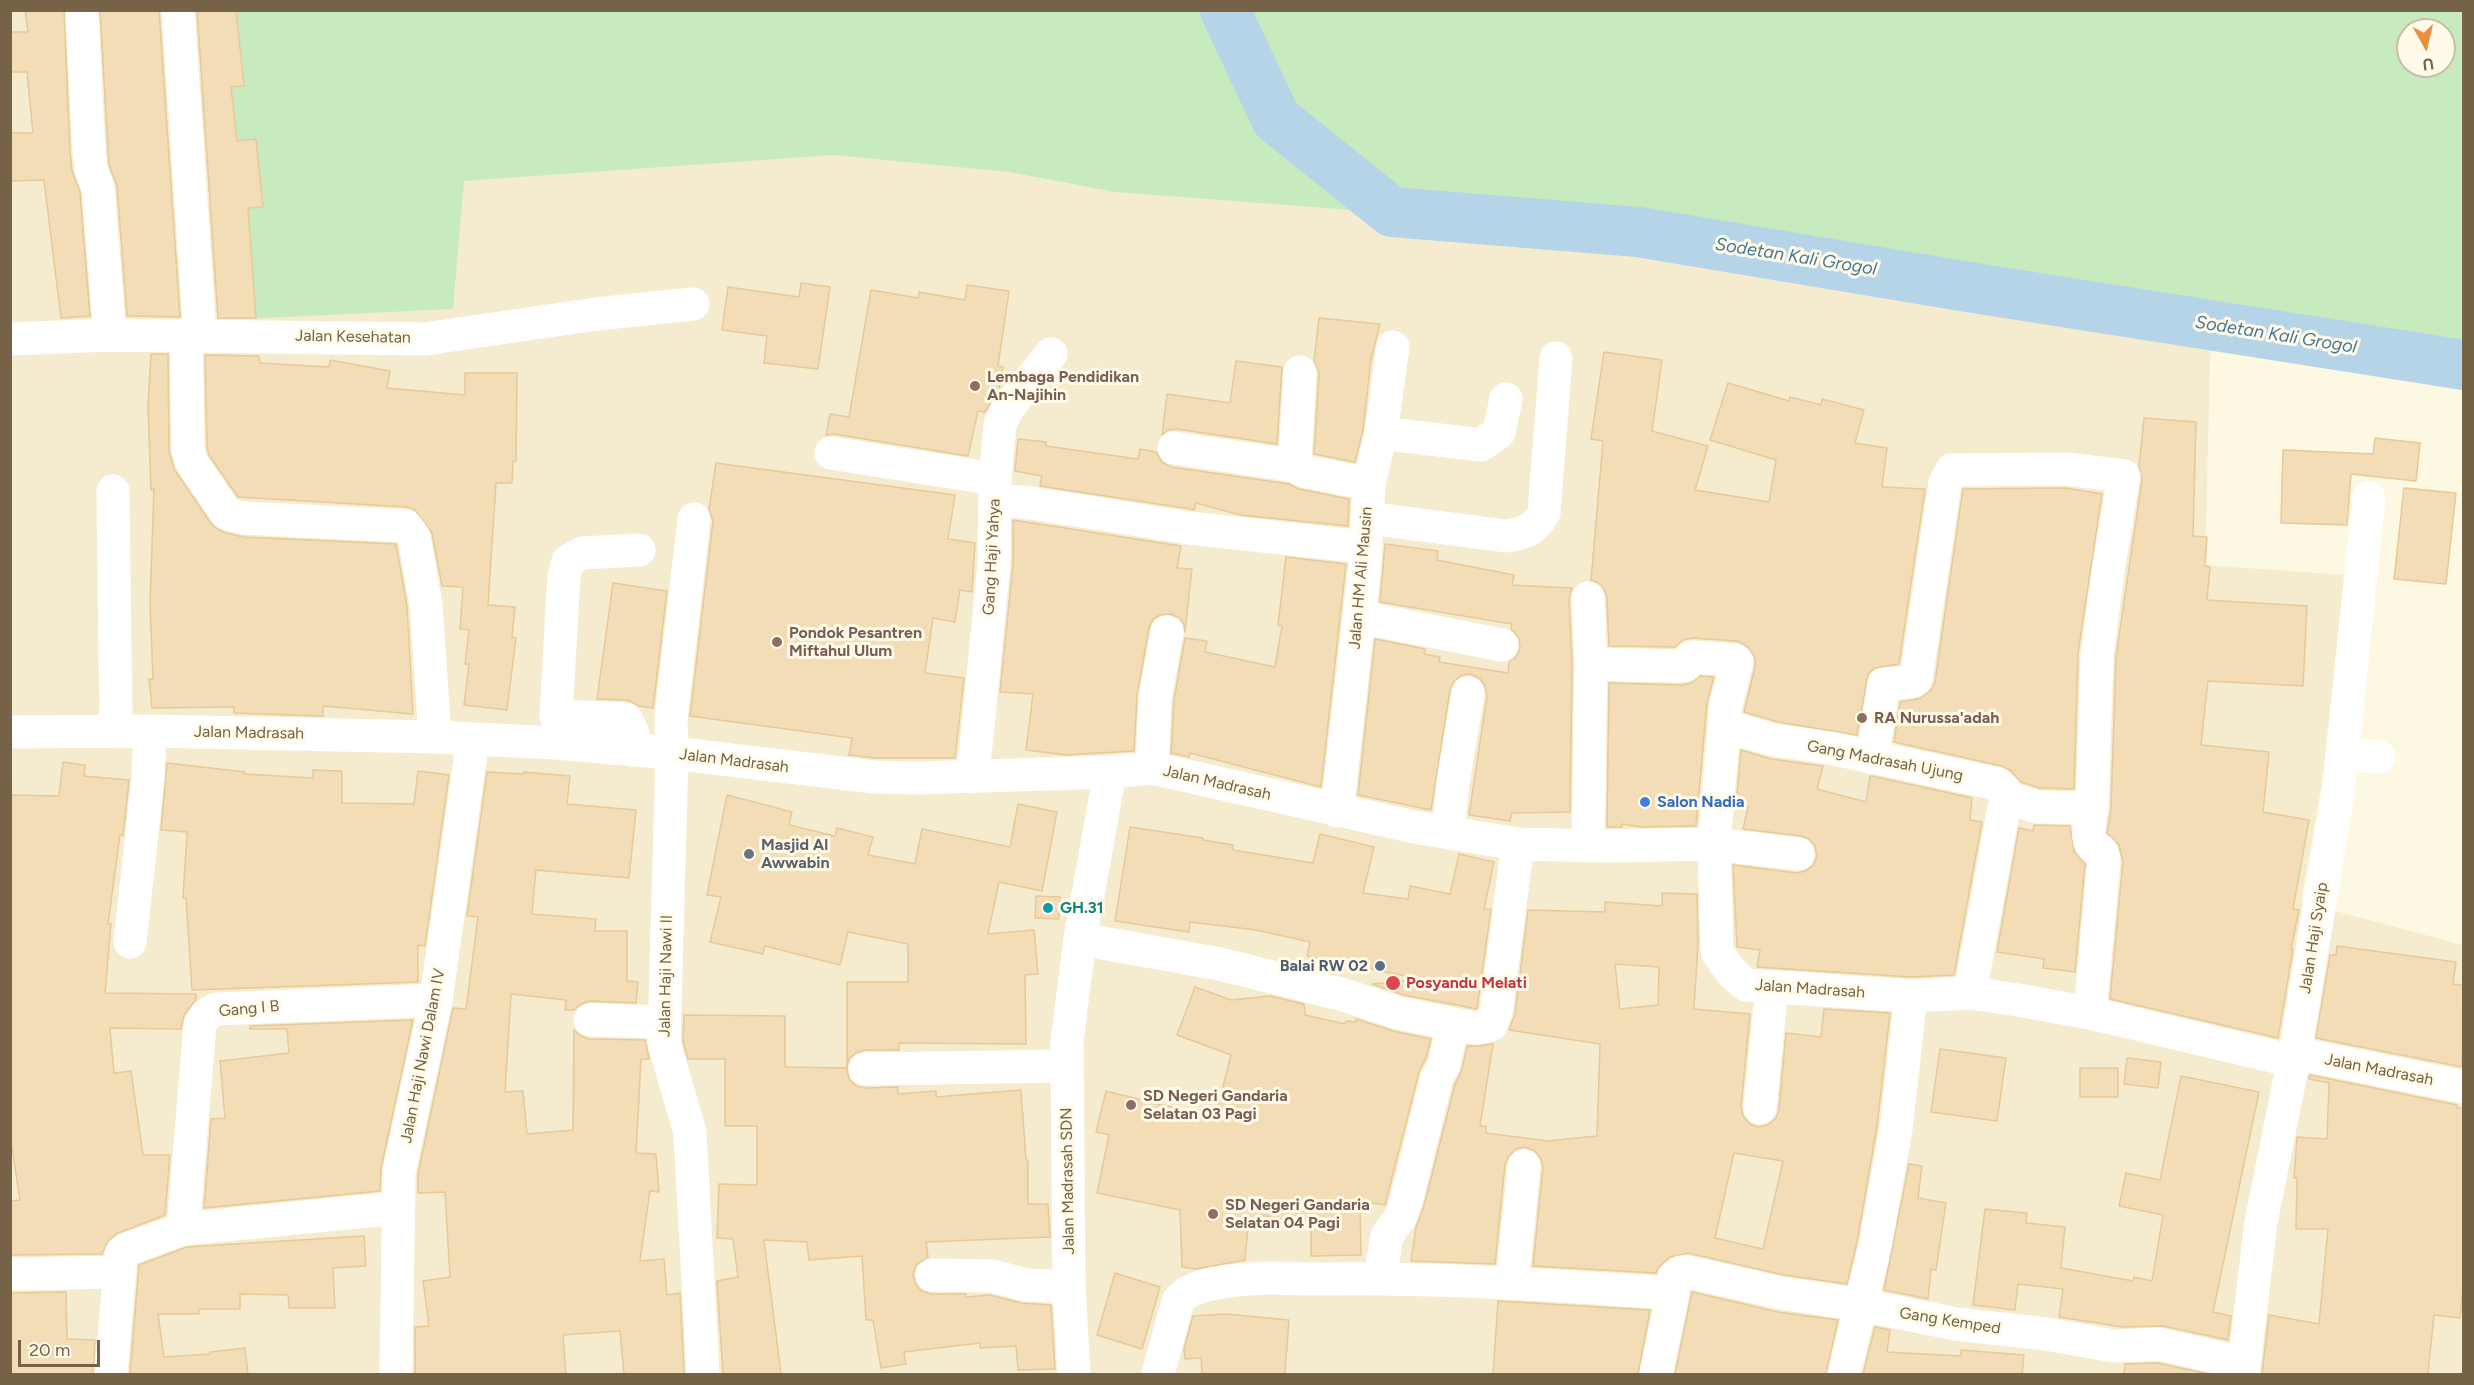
<!DOCTYPE html>
<html>
<head>
<meta charset="utf-8">
<style>
  body { margin:0 }
  #map { position:relative; width:2474px; height:1385px; overflow:hidden; background:#fdf8e1; font-family:Figtree,sans-serif }
  canvas { display:block }
  .frame { position:absolute; inset:0; border:12px solid #756247; pointer-events:none }
  .north { position:absolute; left:2396px; top:18px; width:60px; height:60px; box-sizing:border-box; background:#fffbe8; border:2px solid #c8bea8; border-radius:50%; rotate:172deg; font-size:16px; font-weight:700; line-height:24px; text-align:center; color:#756247 }
  .north::after { content:''; display:block; margin:auto; width:21px; height:27px; background:#ec8e41; clip-path:polygon(50% 0,100% 100%,50% 72%,0 100%) }
  .scale { position:absolute; left:18px; top:1340px; width:82px; height:27px; box-sizing:border-box; border:3px solid #756247; border-top:0; padding-left:8px; font-size:18px; line-height:21px; white-space:nowrap; color:#756247; -webkit-text-stroke:4px #fffbe8; paint-order:stroke }
</style>
</head>
<body>
<div id="map">
<canvas width="2474" height="1385"></canvas>
<div class="frame"></div>
<div class="north">U</div>
<div class="scale">20 m</div>
</div>
<script>
const context = document.querySelector('canvas').getContext('2d');
context.lineJoin = 'round';
function fill(path, color) { context.fillStyle = color; context.fill(path, 'evenodd'); }
function stroke(path, color, width, dash) { context.strokeStyle = color; context.lineWidth = width; context.lineCap = dash ? 'butt' : 'round'; context.setLineDash(dash || []); context.stroke(path); }
function write(font, color, halo, rows, align = 'center') {
  context.font = font + ' Figtree,sans-serif'; context.lineWidth = 6; context.setLineDash([]); context.textBaseline = 'middle'; context.strokeStyle = halo; context.fillStyle = color; for (const [text, x, y, turn = 0] of rows) {
    context.save(); context.translate(x, y); context.rotate((+turn || 0) * Math.PI / 180); context.textAlign = isNaN(turn) ? turn : align; if (halo) context.strokeText(text, 0, 0); context.fillText(text, 0, 0); context.restore();
  }
}
fill(new Path2D(`
  M10 11H2463V308L1520 210 1020 174 1114 192 1638 232 2211 325 2205 565 2358 576 2301 902 2463 945V1374H11ZM2408 30H2444V66H2408Z`), '#f5eccf');
fill(new Path2D(`
  M224 11H2463V365L1968 287 1638 232 1114 192 1009 172 833 155 464 181 453 309 243 319ZM2408 30H2444V66H2408Z`), '#c7ebbf');
stroke(new Path2D(`
  M1225 10 1276 119 1392 212 1638 232 1968 287 2464 365`), '#b5d4e7', 50);
const building = new Path2D(`
  M25 10H64L70 152 72 171 80 192 90 316 61 318 44 180 10 181V133H33L27 72H10V32H28Z
  M100 10H159L180 317 127 316 117 186 109 165 108 149Z
  M197 10H236L244 86 231 87 237 141 256 139 263 207 248 208 256 318H218Z
  M801 283 830 287 818 369 764 363 767 336 722 330 728 287 799 297Z
  M967 285 1009 291 998 366 1003 367 999 389 985 412 978 411 968 456 834 434 826 435 830 414 849 417 871 290 918 298 919 292 965 300Z
  M1319 318 1380 324 1371 359 1363 430 1355 462 1314 454 1319 373 1314 361Z
  M1604 352 1662 360 1652 431 1708 446 1695 490 1769 502 1776 460 1710 440 1728 383 1789 401 1790 397 1821 405 1822 399 1864 410 1855 443 1887 448 1882 487 1925 489 1899 664 1875 668 1868 674 1857 735 1778 722 1744 712 1755 667V658L1748 647 1737 641 1692 638 1683 640 1675 647 1609 646 1607 597 1603 587 1597 582 1591 580 1603 441 1591 439Z
  M151 354H168L169 451 174 469 212 525 223 532 243 537 396 544 407 607 413 714 323 706V716L234 713V707L152 708 149 679H153L150 603 154 489 151 490 148 405Z
  M205 355 259 356 260 363 329 367 330 360 390 371 387 388 465 395V373H517L516 461H513L512 483H496L488 605 515 607 512 637 516 638 507 710 464 705 469 664H465L469 630 460 629 463 587 442 586 432 533 415 510 407 507 238 497 209 455 207 447Z
  M1236 361 1282 367 1277 444 1177 429 1168 430 1162 435 1167 394 1230 403Z
  M2144 418 2196 422 2193 536 2207 537 2205 566 2210 567 2207 600 2307 606 2303 686 2208 681 2201 745 2269 752 2263 812 2309 820 2293 909 2299 910 2291 949H2293L2278 1038 2110 999 2123 862 2119 845 2107 833 2111 809 2116 657 2142 479 2139 466Z
  M2375 438 2420 443 2416 481 2351 474 2347 525 2281 523 2283 450 2373 454Z
  M1018 439 1046 442V446L1138 459 1140 449 1156 452 1162 462 1171 467 1289 484 1299 489 1349 499 1348 526 1240 515 1196 503 1194 510 1191 509 1040 486 1042 476 1015 471Z
  M716 463 955 495 948 539 975 543 972 592 960 590 955 622 933 618 925 673 964 678 955 758H875L849 755 852 738 690 716 713 521 709 509Z
  M2066 488 2102 494 2078 653 2074 789 2040 788 2021 782 2011 771 2002 766 1894 742 1900 702 1921 698 1931 690 1935 682 1963 489Z
  M2404 488 2456 493 2446 584 2394 579Z
  M1013 520 1181 546 1177 568 1192 569 1185 632 1184 625 1180 618 1170 614 1160 615 1153 619 1149 628 1137 695 1134 751 1066 755 1026 750 1033 694 1000 692 1013 565Z
  M1385 544 1438 551 1437 560 1514 575 1512 585 1572 588 1569 599 1572 664 1570 812 1512 813 1510 821 1469 815 1487 696 1485 686 1480 679 1471 674 1462 675 1454 681 1450 690 1431 810 1358 795 1375 639 1425 649 1424 654 1440 657 1439 662 1508 673 1509 662 1516 657 1520 648 1519 638 1511 629 1512 624 1380 602Z
  M1286 557 1346 564 1321 787 1190 753 1189 757 1171 753 1174 700 1185 638 1207 641 1205 652 1275 667 1282 626 1278 625Z
  M613 583 667 591 653 708 639 706 627 700 597 699Z
  M1700 676 1714 677 1707 702 1696 826 1641 827 1622 824V827H1607L1609 683 1682 685 1691 683Z
  M1741 750 1771 759 1823 766 1817 789 1866 802 1870 776H1872L1972 798 1970 820 1982 822 1954 975 1911 977 1757 967 1760 950 1737 947 1733 865 1796 873 1805 871 1813 866 1817 856 1815 846 1809 839 1801 836 1743 829 1748 807 1736 805Z
  M63 762 85 765 84 776 129 780 123 836 120 835 108 924H111L105 993 196 994V1000L184 1015 181 1029 110 1028 114 1073 131 1071 143 1155H170L165 1215 118 1233 108 1241 102 1254 10 1255V1201L20 1200 10 1135V795L59 796Z
  M167 763 245 772 244 774 313 778V770L342 771V803L414 804 418 771 449 775 425 946 418 945V982L192 990 186 898H183L187 832 161 830Z
  M487 772 524 774V772L570 776 567 804 636 810 629 878 536 870 532 914 596 919 595 931H627V981L638 982 636 1003 591 1001 581 1004 574 1010H565L566 1000 511 994 505 1092 523 1091 527 1134 573 1130 574 1030 581 1036 589 1039 645 1040 649 1059H641L636 1153 656 1154 659 1192 650 1191 640 1261 664 1259 667 1295 680 1293 684 1374H624L620 1331 563 1335 566 1374H415V1327L429 1326 423 1281 450 1277 445 1192 418 1193V1174L453 1008 466 1009 478 917 467 916Z
  M727 795 792 812 789 825 835 836 837 828 873 837 868 855 915 864 922 829 1010 847 1018 804 1057 812 1042 891 999 882 988 934 1034 930 1038 974 1025 975 1026 1044 899 1043V1050H865L856 1053 849 1059 847 1067V982H908V944L848 932 840 965 765 946 763 954 710 942 721 897 707 895Z
  M2034 825 2070 826 2074 851 2085 864 2075 972 2043 968 2044 959 1997 952 2019 828 2033 831Z
  M1130 827 1203 838V840L1233 845V850L1313 863 1320 834 1374 847 1363 893 1408 899 1410 886 1450 894 1459 854 1494 862 1484 909H1491L1477 1009 1404 995 1372 984 1420 979 1307 956 1310 942 1256 930 1190 922 1189 932 1115 921Z
  M1662 893 1697 894 1698 943 1694 1009 1750 1014 1741 1106 1743 1116 1750 1124 1758 1127 1767 1125 1776 1118 1779 1110 1786 1033 1821 1037 1824 1009 1890 1013 1877 1126 1857 1242 1847 1284 1784 1275 1688 1253 1670 1257 1658 1268 1656 1273 1533 1266 1543 1167 1541 1159 1535 1151 1525 1147 1516 1149 1509 1156 1505 1164 1495 1264 1411 1261 1416 1227 1424 1206 1455 1084 1462 1069 1467 1046H1479L1493 1044 1480 1126H1486V1133L1548 1141 1597 1136 1600 1044 1509 1030 1515 1014 1528 910 1605 912V902L1662 906ZM1615 964 1659 967 1658 1005 1620 1009ZM1734 1153 1783 1161 1763 1249 1715 1238Z
  M1036 896 1060 897 1059 919 1035 918Z
  M2337 946 2456 962 2453 984 2463 985 2462 1067 2316 1038 2330 955H2336Z
  M1195 987 1231 1000 1270 996 1304 1004 1305 1015 1345 1024 1346 1021 1356 1022V1019L1393 1031 1431 1039 1426 1058 1419 1072 1385 1205 1360 1201 1361 1255 1311 1256V1225L1260 1215 1257 1230 1248 1228 1245 1260 1196 1269 1182 1267 1180 1210 1097 1193 1109 1135 1096 1132 1106 1091 1215 1118 1231 1055 1177 1035Z
  M684 1015 785 1016V1067L847 1068 849 1079 856 1086 865 1088 898 1087V1094L936 1091V1097L1021 1090 1026 1160H1028V1204H1048L1050 1237 926 1242 928 1257 916 1265 913 1275 916 1285 922 1291 931 1294H966V1297L990 1295 1021 1303 1051 1305 1055 1369 1018 1370 1016 1346 980 1348V1343L904 1352 906 1364 881 1368 873 1320H866L862 1256 809 1260 807 1242 764 1240 781 1374H723L717 1281 738 1277 733 1239 717 1238 719 1184 757 1185V1126H725V1059H688L683 1041Z
  M413 1020 381 1168 380 1191 204 1208 211 1119 225 1118 220 1061 289 1053 287 1029H250V1026Z
  M1940 1049 2006 1058 1997 1121 1931 1112Z
  M2127 1058 2161 1062 2158 1088 2124 1084Z
  M2080 1068H2118V1097H2080Z
  M2310 1075 2457 1105V1108H2463V1288L2460 1318 2434 1315 2428 1374H2262L2269 1315 2319 1324 2328 1229H2296L2297 1178H2294L2297 1137 2327 1139 2329 1083 2309 1079Z
  M2181 1076 2259 1092 2213 1312 2231 1316 2228 1340 2163 1326 2123 1327 2059 1317 2063 1289 2018 1284 2015 1310 1973 1305 1985 1209 2027 1213 2026 1223 2065 1227 2061 1268 2133 1281 2134 1277 2152 1281 2163 1215 2119 1206 2126 1173 2160 1180Z
  M1909 1164 1922 1166 1918 1198 1946 1203 1936 1270 1931 1269 1928 1299 1884 1290Z
  M364 1236 366 1266 333 1268 335 1308H289L288 1295 240 1294V1309H199V1314H158L164 1357 210 1354V1352L245 1348 248 1374H130L139 1265 187 1247Z
  M1115 1273 1160 1287 1142 1349 1097 1335Z
  M66 1292 67 1339 95 1340 93 1374H10V1293Z
  M1692 1292 1778 1312 1838 1320 1826 1374H1675Z
  M1498 1301 1650 1310 1638 1374H1493Z
  M1226 1314 1289 1320 1285 1374H1202L1201 1358 1185 1359 1184 1349 1193 1316Z
  M1875 1327 1890 1330 1887 1352 1961 1356V1350L2024 1355 2022 1374H1863Z
  M2157 1363 2209 1374H2124L2125 1364Z`);
fill(building, '#f3ddb7');
stroke(building, '#e7c897', 1.5);
stroke(new Path2D(`
  M178 10 200 335
  M82 15 89 151 91 169 98 188 110 335
  M186 335 188 450 192 463 227 514 244 518 406 526 414 537 426 605 435 737
  M10 339 110 335 425 339 596 314 693 304
  M1300 372 1295 459 1296 466 1303 471 1369 484
  M1381 433 1481 445 1499 432 1506 399
  M1174 448 1296 466
  M831 453 995 479
  M113 491 116 731
  M996 500 1031 503 1189 528 1365 547
  M1367 518 1506 536C1526 533 1533 531 1544 513L1556 358
  M694 519 671 718 672 753 664 1043 690 1132 703 1374
  M1588 598 1591 664 1588 846
  M1359 617 1502 645
  M1591 664 1682 666 1686 665 1691 657 1735 660 1737 662 1726 704 1714 844 1717 952 1732 973 1746 985 1911 996 1970 993 2018 1000 2090 1013 2293 1061
  M1724 726 1774 740 1830 748 1998 784 2005 791 2006 797 2037 807 2092 808C2090 822 2082 847 2101 851L2104 860 2090 1013
  M10 732 150 731 435 737 556 743 672 753 874 777 918 778 1110 772 1152 768 1414 827 1518 844 1606 846 1714 844 1798 854
  M631 750 633 734 626 719 556 716 564 576 568 561 582 553 639 550
  M2342 754 2379 757
  M1872 758 1884 684 1911 682 1916 679 1945 483 1952 470 2067 469 2124 476 2109 565 2097 655 2092 808
  M1152 768 1155 698 1167 632
  M971 777 976 746 994 563 995 479 1000 424 1008 408 1051 354
  M1337 811 1365 565 1369 484 1381 433 1393 347
  M1448 833 1453 782 1468 693
  M1080 939 1220 964 1344 995 1399 1013 1453 1024 1444 1065 1437 1077 1406 1201 1401 1216 1387 1236 1380 1278
  M130 942 148 778 150 731
  M1970 993 2006 797
  M590 1020 663 1022
  M1453 1024 1476 1028 1491 1025 1496 1012 1518 844
  M2295 1053 2464 1087
  M865 1069 1067 1066
  M1760 1108 1772 987
  M183 1229 200 1025 206 1015 217 1009 436 1000
  M10 1274 120 1272
  M932 1275 993 1276 1026 1285 1069 1287
  M1512 1283 1524 1166
  M1673 1293 1674 1277 1681 1272H1688L1781 1293 1862 1305 1956 1324 2046 1334 2114 1346 2159 1344 2243 1363
  M111 1374 121 1254 125 1250 183 1229 398 1208
  M396 1374 399 1172 436 1000 473 739
  M1074 1374 1069 1287 1067 1041 1080 939 1110 772
  M1158 1374 1178 1301C1188 1288 1206 1285 1222 1282 1255 1276 1290 1279 1323 1279 1439 1277 1556 1286 1673 1293L1656 1374
  M1844 1374 1875 1246 1896 1129 1911 996
  M2243 1374 2261 1222 2295 1053 2338 793 2369 498`), '#fff', 33);
for (const [x, y, r, color] of [
  [975,386,6,"#8d6e63"],
  [777,642,6,"#8d6e63"],
  [1862,718,6,"#8d6e63"],
  [1645,802,6,"#3f7fe0"],
  [749,854,6,"#6b7280"],
  [1048,908,6,"#0f9aa8"],
  [1380,966,6,"#5c6f8a"],
  [1393,983,8,"#e0444e"],
  [1131,1105,6,"#8d6e63"],
  [1213,1214,6,"#8d6e63"]
]) { const dot = new Path2D(); dot.arc(x, y, r, 0, 2 * Math.PI); context.fillStyle = color; context.fill(dot); stroke(dot, '#fffbe8', 2); }
write('16px', '#756247', '#fffbe8', [
  ["Jalan Kesehatan",353,337,1],
  ["Gang Haji Yahya",992,557,-87],
  ["Jalan HM Ali Mausin",1361,578,-85],
  ["Jalan Madrasah",249,733,1],
  ["Jalan Madrasah",734,761,7],
  ["Gang Madrasah Ujung",1885,761,11],
  ["Jalan Madrasah",1217,783,13],
  ["Jalan Haji Syaip",2314,938,-81],
  ["Jalan Haji Nawi II",666,976,-89],
  ["Jalan Madrasah",1810,989,4],
  ["Gang I B",249,1009,-5],
  ["Jalan Haji Nawi Dalam IV",423,1056,-79],
  ["Jalan Madrasah",2379,1070,11],
  ["Jalan Madrasah SDN",1068,1181,-91],
  ["Gang Kemped",1950,1321,9]
]);
write('bold 16px', '#785e54', '#fffbe8', [
  ["Lembaga Pendidikan",987,377],
  ["An-Najihin",987,395],
  ["Pondok Pesantren",789,633],
  ["Miftahul Ulum",789,651],
  ["RA Nurussa'adah",1874,718],
  ["SD Negeri Gandaria",1143,1096],
  ["Selatan 03 Pagi",1143,1114],
  ["SD Negeri Gandaria",1225,1205],
  ["Selatan 04 Pagi",1225,1223]
], 'left');
write('bold 16px', '#366cbe', '#fffbe8', [
  ["Salon Nadia",1657,802]
], 'left');
write('bold 16px', '#5b616d', '#fffbe8', [
  ["Masjid Al",761,845],
  ["Awwabin",761,863]
], 'left');
write('bold 16px', '#0d838f', '#fffbe8', [
  ["GH.31",1060,908]
], 'left');
write('bold 16px', '#4e5e75', '#fffbe8', [
  ["Balai RW 02",1368,966]
], 'right');
write('bold 16px', '#be3a42', '#fffbe8', [
  ["Posyandu Melati",1406,983]
], 'left');
write('italic 18px', '#457798', '#fffbe8', [
  ["Sodetan Kali Grogol",1796,257,9],
  ["Sodetan Kali Grogol",2276,335,9]
]);
</script>
</body>
</html>
